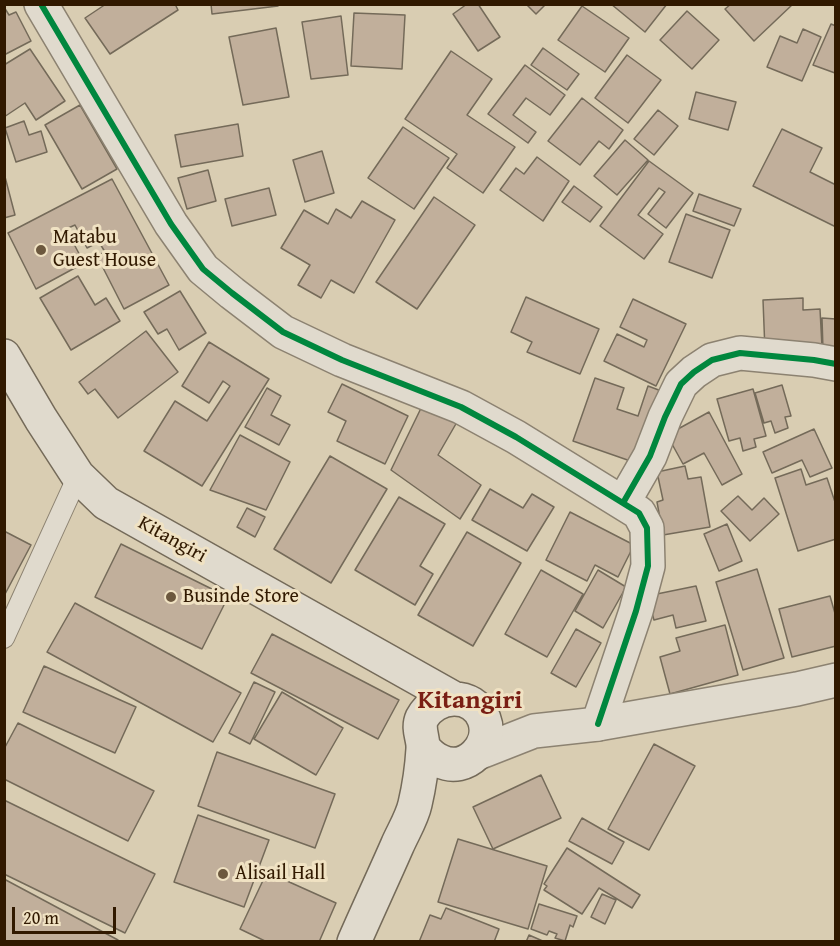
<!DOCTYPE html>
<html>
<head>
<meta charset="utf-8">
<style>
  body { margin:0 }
  #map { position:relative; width:840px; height:946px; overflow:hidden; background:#d9cdb2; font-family:"Gentium Book Plus",serif }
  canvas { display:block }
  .frame { position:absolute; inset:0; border:6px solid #311900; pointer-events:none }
  .scale { position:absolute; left:12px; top:907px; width:104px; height:27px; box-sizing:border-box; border:3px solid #311900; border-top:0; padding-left:8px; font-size:18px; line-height:21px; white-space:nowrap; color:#311900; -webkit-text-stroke:4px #f0e2c3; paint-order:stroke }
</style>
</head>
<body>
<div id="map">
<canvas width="840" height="946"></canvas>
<div class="frame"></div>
<div class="scale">20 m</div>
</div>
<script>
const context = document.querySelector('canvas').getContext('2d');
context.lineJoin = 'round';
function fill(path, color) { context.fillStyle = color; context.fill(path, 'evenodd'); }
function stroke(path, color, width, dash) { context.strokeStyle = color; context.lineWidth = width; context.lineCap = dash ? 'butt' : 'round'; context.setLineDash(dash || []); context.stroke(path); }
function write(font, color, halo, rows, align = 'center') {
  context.font = font + ' "Gentium Book Plus",serif'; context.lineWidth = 6; context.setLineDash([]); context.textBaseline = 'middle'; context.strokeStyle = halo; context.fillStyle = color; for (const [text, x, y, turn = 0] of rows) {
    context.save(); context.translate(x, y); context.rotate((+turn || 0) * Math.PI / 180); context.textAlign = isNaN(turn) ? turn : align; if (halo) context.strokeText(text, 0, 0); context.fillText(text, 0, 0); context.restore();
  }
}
const building = new Path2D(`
  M106 4H175L178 10 110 54 85 18Z
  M211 4H278V6L212 14Z
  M467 4H478L500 37 478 51 453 14Z
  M526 4H546L536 14Z
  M611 4H667L645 32Z
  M731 4H793L754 41 725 9Z
  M582 6 629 38 605 72 558 40Z
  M4 7 9 15 16 12 31 41 4 55Z
  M687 11 719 40 692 69 660 40Z
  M354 13 405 15 402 69 351 66Z
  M341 16 348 75 311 79 302 22Z
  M831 24 836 26 835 73 813 65Z
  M276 28 289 97 243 105 229 37Z
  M803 29 821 37 802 81 767 67 780 36 797 43Z
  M543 48 579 74 567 90 531 65Z
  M30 49 65 101 36 120 25 103 4 117V65Z
  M451 51 492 79 467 115 515 147 483 193 447 168 457 154 405 119Z
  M627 55 661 80 628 123 595 98Z
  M525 65 565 95 550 115 526 98 513 115 536 132 528 143 488 114Z
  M696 92 736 102 728 130 689 119Z
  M582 98 623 130 609 149 599 141 580 165 548 141Z
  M80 105 117 169 82 189 45 125Z
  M658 110 678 126 654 155 634 139Z
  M24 121 29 135 41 131 47 152 16 162 5 128Z
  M238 124 243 156 181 167 175 135Z
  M403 127 449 158 414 209 368 178Z
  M782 129 822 148 810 172 836 185V227L753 186Z
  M625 140 648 160 617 195 594 176Z
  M322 151 334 193 305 202 293 160Z
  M537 157 569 181 543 221 500 190 516 168 524 174Z
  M649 161 693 193 666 228 648 214 665 192 659 188 638 215 663 234 644 259 600 226Z
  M208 170 216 201 187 209 178 178Z
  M4 173 15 215 4 218Z
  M112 179 169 285 124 309 97 256 105 252 99 242 87 248 75 225 66 229 84 263 36 289 8 233Z
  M574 186 602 207 590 222 562 202Z
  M269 188 276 215 232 226 225 199Z
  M699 194 741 209 734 226 693 211Z
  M434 197 475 225 417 309 376 282Z
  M362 201 395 220 354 293 331 280 321 298 298 285 310 265 281 248 304 210 328 224 336 209 351 218Z
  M686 214 730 230 712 278 669 262Z
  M78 276 95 305 106 298 120 321 71 350 40 298Z
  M180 291 206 333 179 350 167 329 158 334 144 312Z
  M526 297 599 329 580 374 527 352 532 342 511 332Z
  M803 298V310L820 309 822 347 765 351 763 300Z
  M633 299 686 324 656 386 604 361 617 334 644 347 647 340 620 327Z
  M822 318 836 319V349L823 350Z
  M146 331 178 372 118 418 95 389 88 394 79 382Z
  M209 342 269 379 202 486 144 451 175 401 207 421 230 386 223 381 209 403 182 386Z
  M595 378 624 388 617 409 638 416 648 386 664 392 639 464 573 441Z
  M342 384 408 416 385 464 337 441 346 421 328 412Z
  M782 385 791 416 785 417 788 428 775 433 771 421 764 423 755 393Z
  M267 388 281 396 271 415 290 425 279 445 245 427Z
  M753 389 766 436 754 439 756 447 743 451 740 438 729 441 717 399Z
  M424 402 457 422 438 455 481 485 460 519 391 470Z
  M709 412 742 474 722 485 704 453 683 464 667 435Z
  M814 429 832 468 810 477 802 460 772 473 763 452Z
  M240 435 290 462 266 510 210 490Z
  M330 456 387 489 331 583 274 549Z
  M685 466 688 479 701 477 710 527 663 535 657 502 663 500 657 472Z
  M801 469 806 485 827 478 836 505V539L798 551 775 478Z
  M490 489 523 508 532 494 554 507 527 551 472 520Z
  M738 496 752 510 764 498 779 514 750 541 721 511Z
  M399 497 445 524 420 566 433 574 415 605 355 570Z
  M247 508 265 517 255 537 237 527Z
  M570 512 634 545 618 577 595 565 587 581 546 560Z
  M727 524 742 561 719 571 704 534Z
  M4 531 31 545 4 596Z
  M467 532 521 563 473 646 418 615Z
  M121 544 228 597 202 649 95 597Z
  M757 569 784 658 743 670 716 582Z
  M541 570 583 594 547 657 505 634Z
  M598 570 626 587 603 628 575 611Z
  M696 586 706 621 676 628 673 615 654 620 647 596Z
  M830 596 836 617V646L792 657 779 609Z
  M75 603 241 693 213 742 47 652Z
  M725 625 738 675 670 694 660 657 680 651 676 638Z
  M576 629 601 643 576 687 551 673Z
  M272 634 399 700 378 739 251 673Z
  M44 666 136 707 115 753 23 712Z
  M254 682 275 692 250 744 229 733Z
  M282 692 343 728 316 775 254 739Z
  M18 723 154 791 128 841 4 779V749Z
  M654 744 695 766 649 850 608 829Z
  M217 752 335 794 315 848 198 806Z
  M541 775 561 818 493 849 473 807Z
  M4 800 155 874 125 933 4 874Z
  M198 815 269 840 244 907 174 882Z
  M582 818 624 842 612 864 569 841Z
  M458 839 547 866 528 929 438 902Z
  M567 848 640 895 632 908 599 888 582 914 544 890 547 886 544 884Z
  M267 872 336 903 319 942H267L240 929Z
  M4 879 118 940 117 942H4Z
  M602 894 616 900 605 924 591 917Z
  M539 904 577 916 573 927 570 925 565 941 555 938 557 934 549 931 547 935 531 929Z
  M446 908 499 929 494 942H419L430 915 441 919Z
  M529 935 545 942H526Z`);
fill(building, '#c1af9b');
stroke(building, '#746a59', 1.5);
const service = new Path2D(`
  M4 638 78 476`);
const minor = new Path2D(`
  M41 4 171 224 203 269 232 293 283 332 342 360 461 407 516 437 639 513 647 528 648 566 636 611 598 724
  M623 503 650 456 665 417 681 384 694 372 712 360 740 353 814 360 836 364`);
const tertiary = new Path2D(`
  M478 753 534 731 598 724 797 689 836 680`);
const secondary = new Path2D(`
  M4 356 41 419 78 476 106 503 453 698
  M354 942C368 910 383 878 397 846 403 832 412 818 415 804 419 787 422 766 423 749 424 739 417 729 422 718 435 694 473 691 484 719 494 745 466 774 440 761 433 758 428 753 423 747`);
stroke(service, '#8c8271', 22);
stroke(minor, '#8c8271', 36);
stroke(tertiary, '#8c8271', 36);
stroke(secondary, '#746a59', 36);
stroke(service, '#e0dacd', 20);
stroke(minor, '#e0dacd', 33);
stroke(tertiary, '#e0dacd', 33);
stroke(secondary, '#e0dacd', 33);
stroke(new Path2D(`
  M41 4 171 224 203 269 232 293 283 332 342 360 461 407 516 437 639 513 647 528 648 566 636 611 598 724
  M623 503 650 456 665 417 681 384 694 372 712 360 740 353 814 360 836 364`), '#00873e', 6);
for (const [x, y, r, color] of [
  [41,250,6,"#6c583e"],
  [171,597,6,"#6c583e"],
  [223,874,6,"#6c583e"]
]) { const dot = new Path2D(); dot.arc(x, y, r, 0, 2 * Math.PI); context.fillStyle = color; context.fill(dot); stroke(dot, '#f0e2c3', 2); }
write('20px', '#311900', '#f0e2c3', [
  ["Matabu",53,238],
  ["Guest House",53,261],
  ["Businde Store",183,597],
  ["Alisail Hall",235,874]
], 'left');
write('20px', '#311900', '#f0e2c3', [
  ["Kitangiri",172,540,29]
]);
write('bold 26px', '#7a1f14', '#f0e2c3', [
  ["Kitangiri",470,701]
]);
</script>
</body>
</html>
